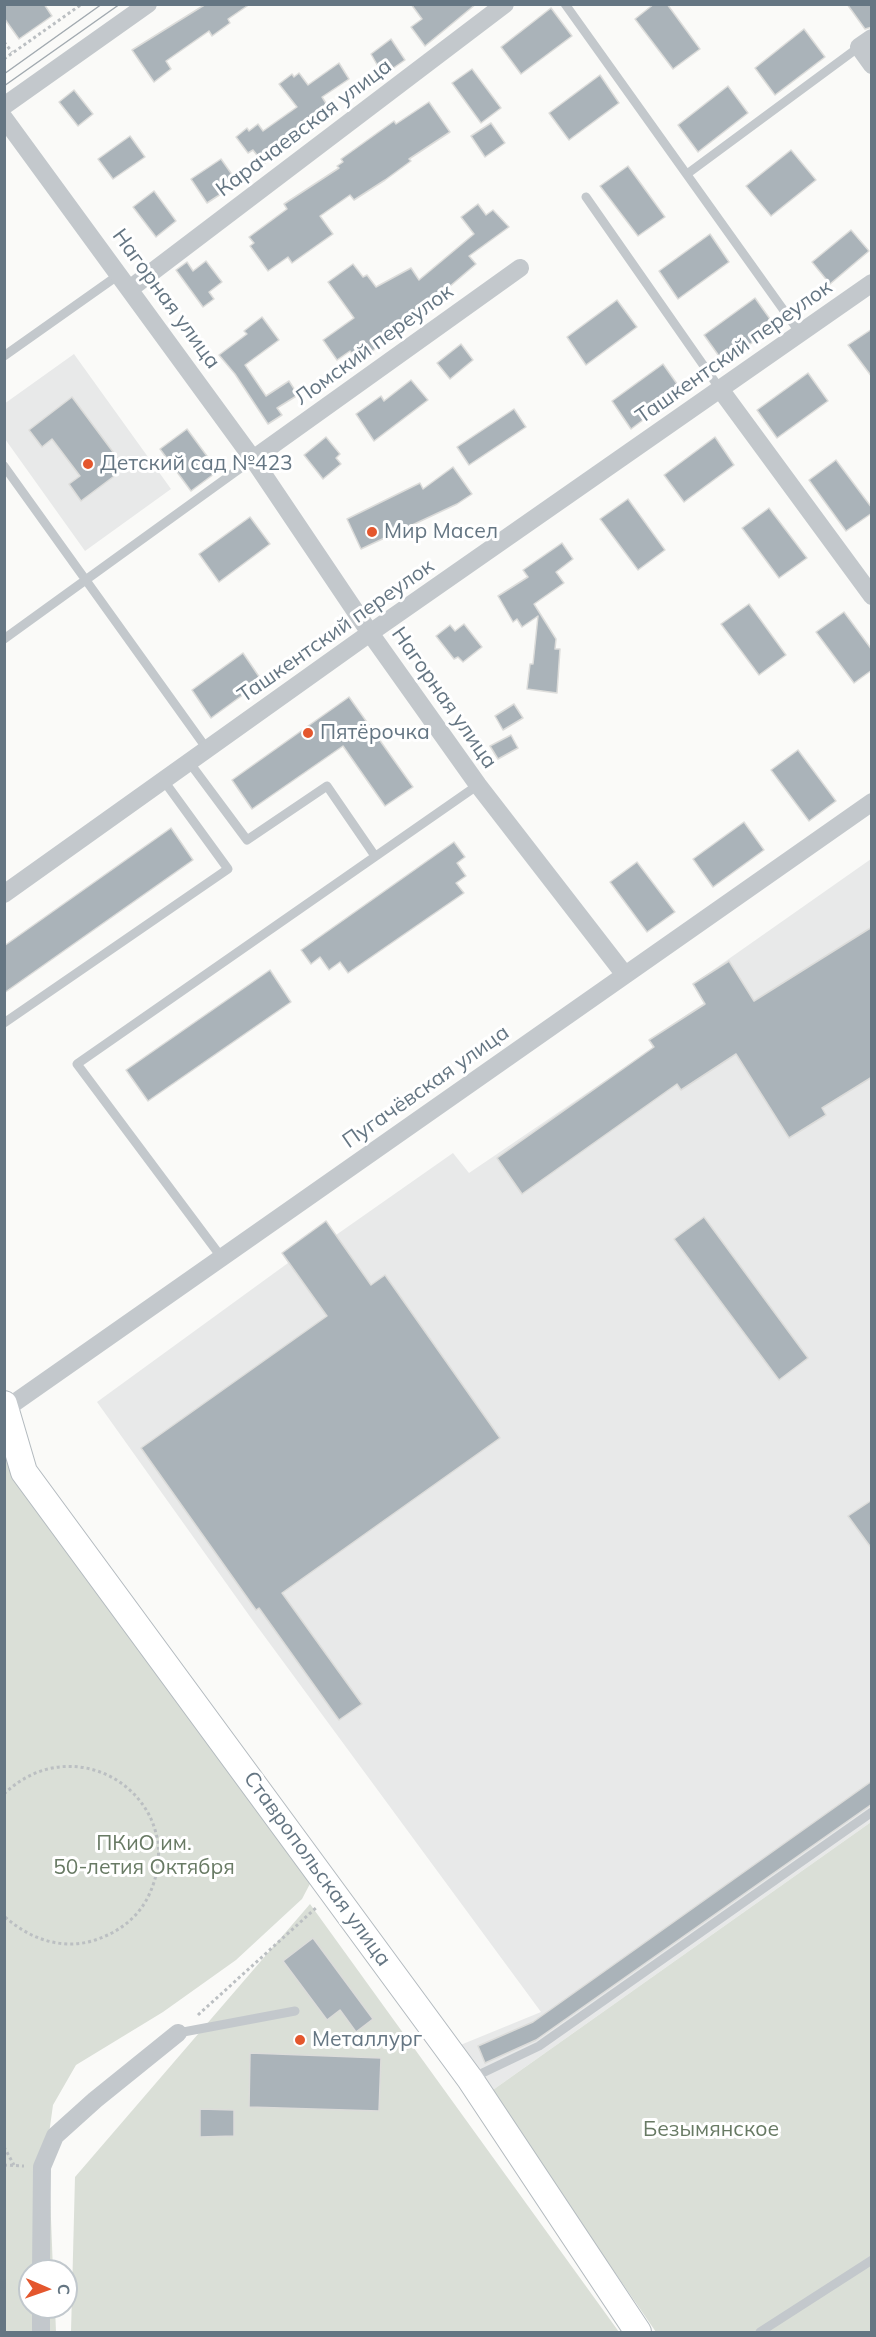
<!DOCTYPE html>
<html>
<head>
<meta charset="utf-8">
<style>
  body { margin:0 }
  #map { position:relative; width:876px; height:2337px; overflow:hidden; background:#fafaf8; font-family:Mulish,sans-serif }
  canvas { display:block }
  .frame { position:absolute; inset:0; border:6px solid #657683; pointer-events:none }
  .north { position:absolute; left:18px; top:2259px; width:60px; height:60px; box-sizing:border-box; background:#fff; border:2px solid #c1c8cd; border-radius:50%; rotate:92deg; font-size:16px; font-weight:700; line-height:24px; text-align:center; color:#657683 }
  .north::after { content:''; display:block; margin:auto; width:21px; height:27px; background:#e4572e; clip-path:polygon(50% 0,100% 100%,50% 72%,0 100%) }
</style>
</head>
<body>
<div id="map">
<canvas width="876" height="2337"></canvas>
<div class="frame"></div>
<div class="north">С</div>
</div>
<script>
const context = document.querySelector('canvas').getContext('2d');
context.lineJoin = 'round';
function fill(path, color) { context.fillStyle = color; context.fill(path, 'evenodd'); }
function stroke(path, color, width, dash) { context.strokeStyle = color; context.lineWidth = width; context.lineCap = dash ? 'butt' : 'round'; context.setLineDash(dash || []); context.stroke(path); }
function write(font, color, halo, rows, align = 'center') {
  context.font = font + ' Mulish,sans-serif'; context.lineWidth = 6; context.setLineDash([]); context.textBaseline = 'middle'; context.strokeStyle = halo; context.fillStyle = color; for (const [text, x, y, turn = 0] of rows) {
    context.save(); context.translate(x, y); context.rotate((+turn || 0) * Math.PI / 180); context.textAlign = isNaN(turn) ? turn : align; if (halo) context.strokeText(text, 0, 0); context.fillText(text, 0, 0); context.restore();
  }
}
fill(new Path2D(`
  M74 354 171 489 85 551 5 439 4 404Z
  M871 859V1822L490 2092 458 2046 541 2012 251 1618 97 1402 288 1263 282 1253 326 1221 336 1235 453 1153 469 1173 653 1048 649 1040 704 1003 693 984Z`), '#e8e9e9');
fill(new Path2D(`
  M4 1437 323 1859 302 1899 236 1960 163 2012 76 2065 53 2105 48 2141 53 2271H30V2307H55L56 2332H5Z
  M871 1822V2332H656L490 2092Z
  M310 1904 619 2332H71L75 2177Z`), '#dadfd7');
const building = new Path2D(`
  M4 4H44L52 16 19 39 4 18Z
  M206 4H250L228 19 230 23 212 36 209 31 166 61 171 69 154 82 132 50Z
  M411 4H476L425 46 411 27 422 19Z
  M654 4H667L700 49 673 69 635 19Z
  M847 4H872V27L865 29Z
  M551 8 572 36 521 74 501 47Z
  M804 29 825 57 775 95 755 68Z
  M391 39 405 60 383 75 371 54Z
  M339 63 349 79 322 97 329 108 285 139 289 145 264 164 253 150 248 153 236 137 247 128 249 131 258 124 263 131 297 107 279 84 292 74 294 77 299 73 308 85Z
  M472 69 501 108 481 123 452 83Z
  M600 75 619 103 569 140 549 113Z
  M728 86 748 113 698 152 678 125Z
  M74 90 93 114 78 126 59 102Z
  M429 102 450 132 409 159 411 161 385 180 354 200 350 195 320 216 333 234 292 263 288 257 268 271 250 246 254 243 249 237 287 209 284 204 339 168 337 166 343 162 341 159 394 121 396 124Z
  M491 123 505 143 485 157 471 136Z
  M130 136 145 157 113 179 98 159Z
  M791 150 816 180 771 216 746 186Z
  M221 159 238 183 207 203 191 179Z
  M628 166 665 217 638 236 600 186Z
  M154 191 176 221 156 237 133 207Z
  M478 204 486 215 493 210 509 227 469 256 476 264 429 304 398 323 404 331 382 346 381 345 358 361 350 351 337 360 323 340 354 318 328 282 353 264 363 277 367 275 376 287 411 268 419 280 474 234 461 217Z
  M851 230 869 251 830 284 812 262Z
  M710 234 729 262 678 299 659 271Z
  M206 261 222 282 209 292 214 299 203 307 176 270 187 262 193 271Z
  M755 298 775 326 724 363 704 335Z
  M617 300 637 327 586 365 567 337Z
  M262 317 279 340 245 365 266 396 289 381 298 395 277 408 282 415 268 424 235 374 219 355 247 334 244 331Z
  M872 329V377L848 345Z
  M461 344 473 360 450 379 437 363Z
  M663 364 682 391 631 429 612 401Z
  M808 373 828 401 777 438 757 410Z
  M411 380 428 400 374 441 356 414 381 396 384 401Z
  M72 397 125 468 81 501 69 484 80 476 52 439 42 447 29 430Z
  M514 409 526 427 469 465 457 447Z
  M187 429 218 471 191 491 160 449Z
  M326 437 340 454 336 458 341 464 323 479 304 455Z
  M715 437 734 465 684 502 664 475Z
  M836 460 872 508V513L846 531 809 480Z
  M453 467 472 494 457 504 361 549 347 519 420 483 423 489Z
  M628 499 665 550 638 570 600 519Z
  M769 508 807 558 779 578 742 528Z
  M250 517 270 544 219 582 199 554Z
  M562 543 573 559 556 572 564 583 534 604 556 639 555 649H560L557 693 527 689 530 664H533L538 616 522 627 517 619 513 622 498 596 528 577 523 570Z
  M749 604 786 655 759 675 721 624Z
  M844 612 872 650V670L854 683 816 632Z
  M464 624 482 647 463 662 458 657 454 659 436 636 450 625 455 631Z
  M243 653 262 681 211 718 192 690Z
  M349 697 413 787 385 806 343 746 252 809 232 780Z
  M514 704 523 718 503 730 495 716Z
  M511 735 518 748 498 759 490 746Z
  M798 750 836 801 809 821 771 770Z
  M744 822 764 850 713 887 693 859Z
  M171 828 193 860 4 993V946Z
  M454 842 465 857 457 863 466 876 456 883 464 893 348 973 340 962 329 970 320 957 311 964 301 950Z
  M637 862 675 912 647 932 610 882Z
  M872 927V1077L822 1108 826 1115 789 1138 736 1054 681 1090 677 1084 522 1194 497 1158 654 1047 649 1040 705 1004 693 984 729 961 754 1001Z
  M270 970 291 1002 148 1101 126 1070Z
  M704 1217 808 1358 779 1380 674 1239Z
  M326 1221 371 1285 385 1275 500 1438 282 1593 362 1704 339 1720 259 1608 256 1610 141 1448 327 1316 282 1253Z
  M872 1500V1549L848 1516Z
  M872 1781V1804L536 2040 485 2063 478 2046 533 2022Z
  M313 1938 373 2019 356 2032 340 2010 327 2020 283 1961Z
  M250 2053 381 2058 379 2111 249 2107Z
  M200 2109 234 2110V2136L200 2137Z`);
fill(building, '#aab3b9');
stroke(building, '#dcdcda', 1.5);
const secondary = new Path2D(`
  M4 1404 24 1472 470 2079 638 2332`);
stroke(secondary, '#b3babf', 28);
stroke(new Path2D(`
  M4 42 12 52
  M4 59 82 4
  M4 1794C79 1722 194 1803 148 1897 137 1919 116 1934 92 1941 60 1950 28 1938 4 1916
  M198 2015 317 1907
  M4 2147 14 2165
  M4 2165 24 2166`), '#bbbfc2', 3, [3, 3]);
stroke(new Path2D(`
  M565 4 800 333
  M687 174 859 47
  M586 197 720 389
  M4 356 120 274
  M4 466 207 749
  M4 639 253 459
  M189 762 247 840 327 786 375 856
  M4 1023 228 869 164 781
  M222 1258 77 1064 478 785
  M178 2033 295 2011
  M472 2078 539 2046 872 1812
  M760 2332 872 2260`), '#c3c8cc', 9);
stroke(new Path2D(`
  M872 38 859 47 872 65
  M4 106 148 4
  M4 118 253 459 370 633 478 785 625 975
  M131 288 505 4
  M720 389 872 596
  M253 459 520 268
  M4 894 370 633 872 283
  M7 1408 872 802
  M41 2271 42 2167 55 2136 95 2100 178 2033
  M41 2332V2307`), '#c3c8cc', 18);
stroke(secondary, '#fff', 26);
stroke(new Path2D(`
  M4 74 102 4
  M4 86 120 4`), '#a2aab0', 1.5);
for (const [x, y, r, color] of [
  [88,464,6,"#e4572e"],
  [372,532,6,"#e4572e"],
  [308,733,6,"#e4572e"],
  [300,2040,6,"#e4572e"]
]) { const dot = new Path2D(); dot.arc(x, y, r, 0, 2 * Math.PI); context.fillStyle = color; context.fill(dot); stroke(dot, '#fff', 2); }
write('21px', '#657683', '#fff', [
  ["Карачаевская улица",304,128,-37],
  ["Нагорная улица",166,299,54],
  ["Ломский переулок",374,345,-36],
  ["Ташкентский переулок",734,352,-35],
  ["Ташкентский переулок",336,631,-35],
  ["Нагорная улица",444,698,55],
  ["Пугачёвская улица",426,1087,-35],
  ["Ставропольская улица",317,1869,54]
]);
write('21px', '#657683', '#fff', [
  ["Детский сад №423",100,464],
  ["Мир Масел",384,532],
  ["Пятёрочка",320,733],
  ["Металлург",312,2040]
], 'left');
write('21px', '#687a64', '#fff', [
  ["ПКиО им.",144,1844],
  ["50-летия Октября",144,1868],
  ["Безымянское",711,2130]
]);
</script>
</body>
</html>
